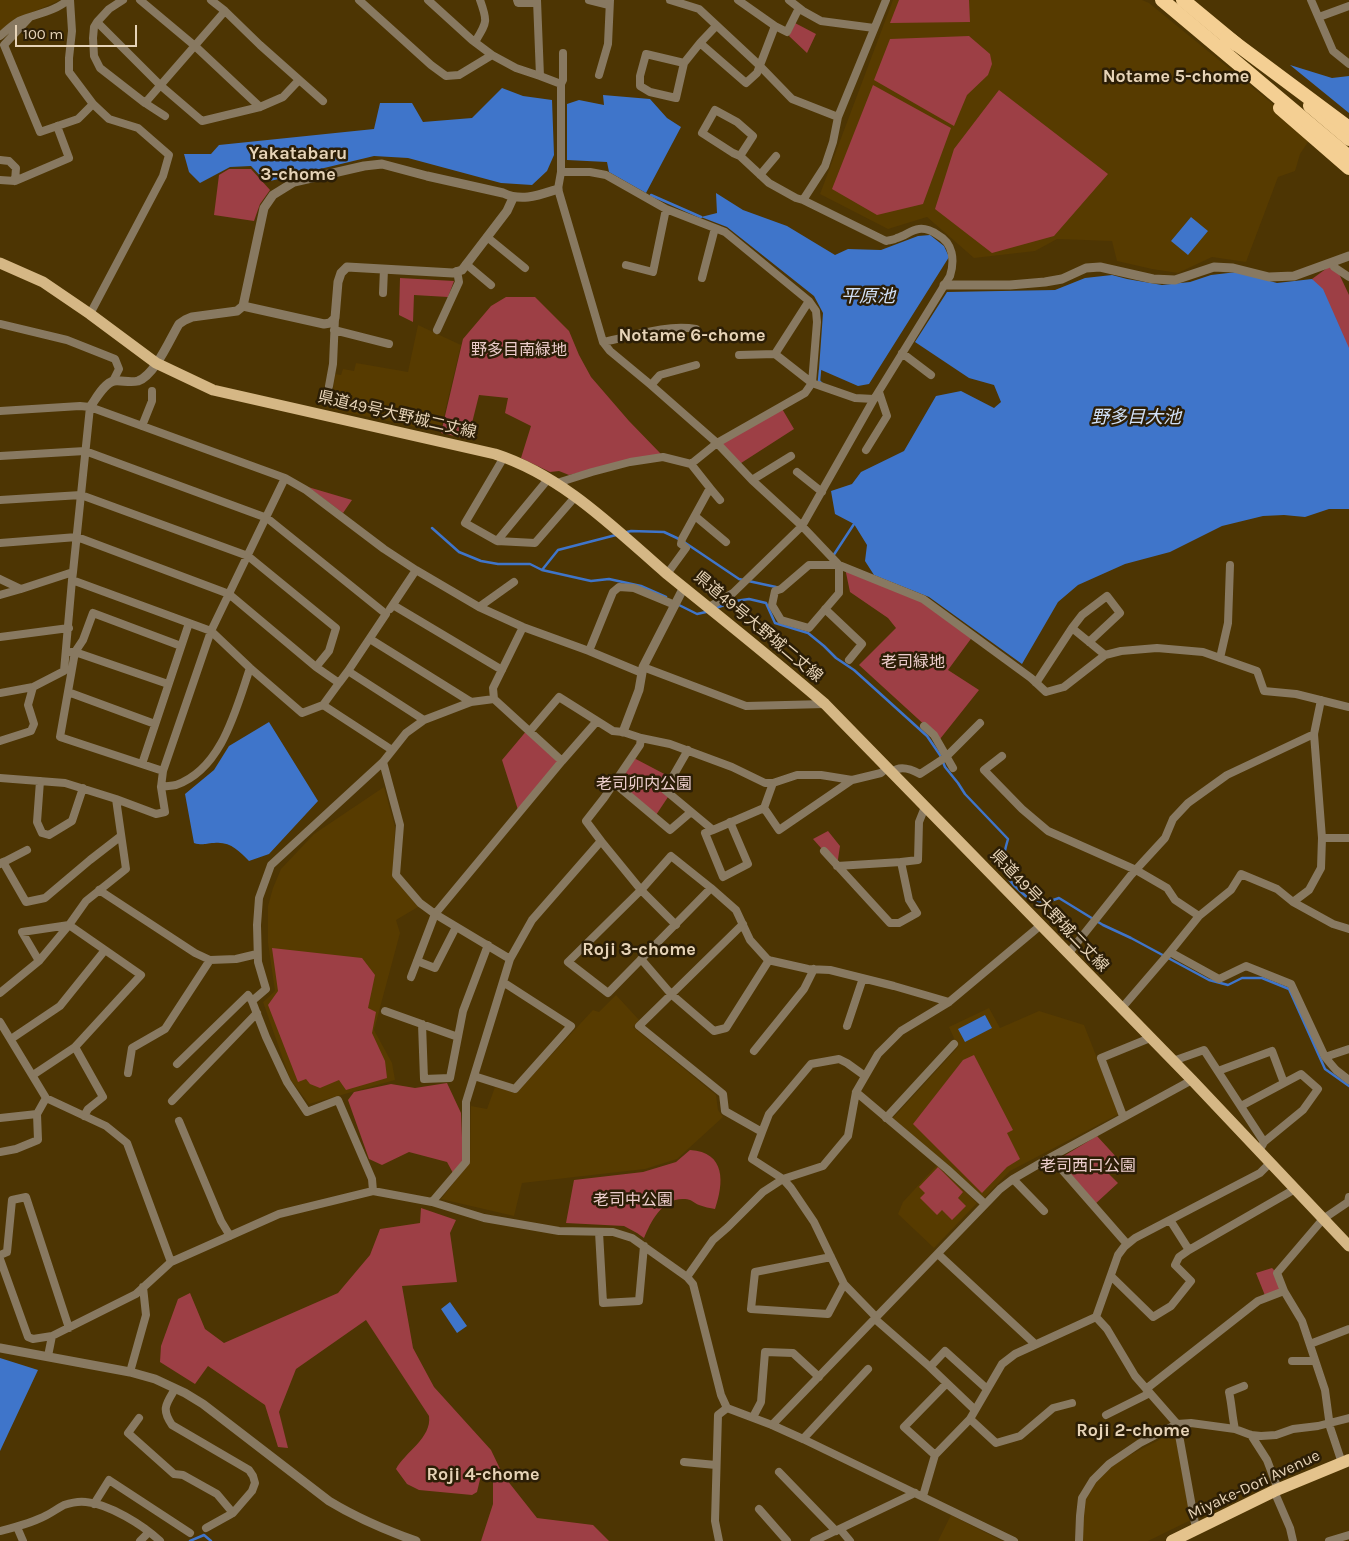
<!DOCTYPE html>
<html>
<head>
<meta charset="utf-8">
<style>
  body { margin:0 }
  #map { position:relative; width:1349px; height:1541px; overflow:hidden; background:#4d3503; font-family:Karla,sans-serif }
  canvas { display:block }
  .scale { position:absolute; left:15px; top:25px; width:122px; height:22px; box-sizing:border-box; border:2px solid #e6d3b7; border-top:0; padding-left:6px; font-size:15px; line-height:18px; white-space:nowrap; color:#e6d3b7; -webkit-text-stroke:4px #2c1e06; paint-order:stroke }
</style>
</head>
<body>
<div id="map">
<canvas width="1349" height="1541"></canvas>
<div class="scale">100 m</div>
</div>
<script>
const context = document.querySelector('canvas').getContext('2d');
context.lineJoin = 'round';
function fill(path, color) { context.fillStyle = color; context.fill(path, 'evenodd'); }
function stroke(path, color, width, dash) { context.strokeStyle = color; context.lineWidth = width; context.lineCap = dash ? 'butt' : 'round'; context.setLineDash(dash || []); context.stroke(path); }
function write(font, color, halo, rows, align = 'center') {
  context.font = font + ' Karla,"Noto Sans JP",sans-serif'; context.lineWidth = 5; context.setLineDash([]); context.textBaseline = 'middle'; context.strokeStyle = halo; context.fillStyle = color; for (const [text, x, y, turn = 0] of rows) {
    context.save(); context.translate(x, y); context.rotate((+turn || 0) * Math.PI / 180); context.textAlign = isNaN(turn) ? turn : align; if (halo) context.strokeText(text, 0, 0); context.fillText(text, 0, 0); context.restore();
  }
}
fill(new Path2D(`
  M0 0H60L13 21 0 31Z
  M893 0H1142L1149 3 1312 136 1300 154 1295 171 1278 177 1246 262 1212 257 1178 273 1152 269 1117 261 1112 241 1057 239 1035 251 974 258 927 217 888 229 820 194Z
  M418 325 461 345 440 432 331 409 335 374 341 375 343 369 354 371 356 363 408 372Z
  M384 787 395 827 393 876 418 907 396 920 400 933 374 1030 392 1063 395 1080 309 1104 290 1079 263 1002 275 991 268 943V906L273 888 281 869 314 834Z
  M616 995 639 1020 633 1027 716 1095 718 1110 723 1117 677 1159 645 1169 522 1183 514 1216 441 1199 470 1162 471 1106 487 1109 495 1087 516 1093 593 1010 599 1012Z
  M989 1008 1000 1028 1039 1011 1084 1025 1119 1114 1010 1171 983 1199 893 1118 958 1047 949 1027Z
  M937 1165 977 1203 934 1248 898 1214 903 1202Z
  M1175 1434 1191 1520 1148 1541H1081L1085 1498 1093 1482 1112 1465 1122 1459 1161 1439Z
  M951 1515 1002 1541H938Z`), '#573b00');
fill(new Path2D(`
  M899 0H969L970 22 890 23Z
  M795 23 816 34 807 53 789 36Z
  M969 36 990 54 992 64 988 75 967 95 954 126 874 80 890 39Z
  M873 85 951 128 923 204 877 215 832 189Z
  M999 90 1108 174 1054 236 992 253 935 209 954 149Z
  M229 169H251L270 190 260 204 254 221 214 215 219 175Z
  M1334 263 1349 295V357L1312 279Z
  M400 278 454 281 448 297 414 295 413 322 399 315Z
  M506 297H535L569 331 579 355 591 377 629 421 661 454 569 475 559 471 550 472 521 458 531 426 505 413 508 398 479 395 468 439 441 433 463 339 491 306Z
  M781 407 794 429 738 465 717 443Z
  M308 487 352 500 343 513Z
  M845 568 923 599 973 636 948 670 979 690 940 739 859 665 896 628 888 618 850 592Z
  M528 729 562 761 519 813 502 760Z
  M632 757 672 778 665 790 670 794 654 818 614 783Z
  M828 831 840 846 837 866 813 839Z
  M272 948 362 958 375 975 368 1008 376 1012 372 1033 385 1061 387 1078 346 1090 339 1080 320 1088 310 1084 306 1079 298 1082 268 1005 278 991Z
  M974 1055 1013 1130 1007 1133 1020 1159 1007 1167 982 1193 913 1124 963 1060Z
  M447 1083 461 1113 463 1161 453 1173 447 1162 409 1152 382 1165 369 1159 348 1100 354 1092 391 1084 415 1088Z
  M1097 1136 1119 1160 1107 1172 1118 1183 1094 1205 1057 1160Z
  M690 1150C726 1152 724 1183 715 1209 710 1208 704 1207 699 1205 694 1203 691 1199 685 1199 663 1197 651 1221 644 1238L637 1233 624 1226 566 1223 574 1180 643 1172 676 1162Z
  M938 1167 963 1192 958 1198 966 1206 952 1220 942 1210 937 1215 920 1198 925 1193 919 1187Z
  M421 1208 456 1220 450 1233 457 1282 402 1286 413 1348 434 1387 491 1450 503 1475 537 1518 593 1525 609 1541H481L493 1504V1476L482 1471 477 1492 472 1495 419 1490 407 1484 396 1469C405 1452 432 1438 429 1416L366 1320 296 1369 279 1412 288 1448 278 1447 265 1405 208 1366 195 1384 160 1362 161 1346 178 1299 190 1293 205 1329 224 1343 338 1293 370 1255 380 1229 420 1223Z
  M1272 1268 1277 1273 1284 1291 1266 1298 1256 1273Z`), '#9d3f45');
fill(new Path2D(`
  M1290 65 1332 78 1349 76V113Z
  M502 88 523 96 552 100 554 155 547 171 532 185 501 183 408 158 374 156 266 182 251 166 230 167 200 183 189 172 184 154H211L219 145 374 129 380 103H412L423 122 472 118Z
  M603 95 650 99 667 118 681 127 646 193 609 172 607 162 567 160V104L579 100 604 105Z
  M716 193 743 210 787 226 835 255 848 249 881 250 918 236 930 235 944 246 949 257 869 384 858 386 819 369 823 313 814 296 727 227 701 217 717 213Z
  M1191 217 1208 231 1188 255 1171 241Z
  M1237 272 1277 283 1312 279 1323 289 1349 348V509H1329L1305 517 1284 515 1263 516 1222 526 1170 552 1125 564 1078 585 1058 602 1022 664 929 597 874 575 865 561 867 545 854 524 835 514 831 491 852 484 861 472 904 451 936 396 961 391 994 408 1001 402 994 385 969 378 915 342 947 292 1055 290 1085 278 1112 275 1127 279 1162 285 1190 282 1211 275Z
  M269 722 318 801 269 854 249 861C239 851 230 841 214 843 205 843 204 846 194 843L185 794 214 770 229 746Z
  M985 1015 992 1028 965 1042 958 1029Z
  M450 1302 467 1326 457 1333 441 1309Z
  M0 1358 38 1370 0 1451Z`), '#3f75ca');
stroke(new Path2D(`
  M651 195 701 217
  M820 370 819 381 822 384
  M432 528 459 552 481 561 498 564H530L542 570 591 581 609 579 641 586 666 597
  M627 532 631 531 664 532 679 539
  M684 542 739 579 776 587
  M833 556 854 524
  M542 570 558 550 616 535
  M677 604 697 614 706 612
  M716 608 735 601 749 599 766 603 775 623 808 633 824 646 836 658 854 670 927 736 940 755 945 767 958 783 965 794 1008 839C1001 862 1000 874 1020 891 1026 897 1032 902 1040 902 1046 903 1054 900 1059 898L1103 925 1131 938 1209 980 1228 985 1242 978H1262L1289 989 1325 1069 1349 1086
  M190 1541 204 1535 211 1541`), '#3f75ca', 2.5);
stroke(new Path2D(`
  M70 0 72 31 69 58V72L93 104 109 119 138 128 169 155 163 176 90 314
  M123 0 109 9 97 22 160 85 202 121 260 107 283 97 299 80
  M140 0 195 46 260 107
  M211 0 225 11 260 45 323 101
  M359 0 431 65 446 76 459 75 492 55 516 68 540 76
  M428 0 472 40 492 55
  M517 0 518 3H537
  M537 0 540 76 561 84V172L558 189 603 342 610 351 651 385 717 443 752 480 802 526 839 565V593L809 628 781 620 772 605 775 591 781 589 809 565H839L923 599 1031 678 1046 692 1064 687 1105 655 1121 651 1157 648 1203 652 1257 671 1264 691 1296 694 1349 707
  M589 0 609 5
  M670 0 699 9 759 65 792 99 838 117
  M789 0 803 11 821 21 874 28
  M1311 0 1333 51 1349 64
  M1319 17 1349 6
  M29 18 4 45 40 132 78 119 93 104
  M97 22 94 27 93 38 94 56 100 68 145 103 225 11
  M716 26 700 43 746 83 757 73 775 26 738 0
  M775 26 787 32 799 8
  M0 36C6 31 12 25 19 21 35 14 54 12 68 0
  M475 42C487 22 488 22 480 0
  M684 63 676 98 650 92 640 86V76L646 54 684 63 700 43
  M599 75 608 44 610 0
  M561 84 563 80V53
  M145 103 165 116
  M740 156 753 136 737 122 715 110 702 133 733 153 740 156 769 183 796 198 803 200
  M0 160 9 161 16 168 15 181 0 180
  M561 172H590L606 175 666 209 725 232 809 301 816 311 817 322 812 383 805 393 717 443 691 464 710 488 682 539 681 544 686 548 667 574
  M760 175 776 156
  M15 181 69 158 57 126
  M487 237 525 268
  M1334 263V267L1349 277
  M466 264 491 285
  M626 265 653 272 666 209
  M702 278 715 228
  M383 293 384 269
  M0 324 67 340 115 359 119 369 113 381
  M334 330 389 344
  M437 330 459 282 457 271
  M603 342C633 336 666 324 696 329
  M902 353 931 375
  M775 354 809 301
  M739 355 775 354 812 383 855 398 874 399
  M651 385 660 375 696 365
  M329 386 333 364 335 318
  M0 411 80 406 90 407 285 478 306 490 384 549 416 570 479 607 523 627 589 651 642 673
  M142 426 152 401V391
  M866 450 887 416 879 392
  M0 456 85 451 267 518 386 614 348 671
  M504 457 465 523 497 541 535 543 575 497
  M797 472 822 492
  M752 480 791 456
  M557 483 592 472 630 462 663 457 691 464
  M710 488 720 500
  M0 500 81 495 248 556 336 628 329 651 316 667
  M695 516 726 542
  M497 541 549 478
  M0 543 77 537 229 594 316 667 339 683 348 671 424 720 471 702 494 699 562 761 597 721
  M73 572 90 407
  M0 579 21 589 73 572 72 580 211 631 250 668 302 713 323 705
  M0 595 21 589
  M393 605 502 670
  M479 607 514 582
  M709 607 733 593 802 526 874 399 950 276C955 260 953 243 938 235 932 231 926 228 919 229 911 230 905 236 897 238 894 240 890 240 886 241L803 200 825 166 833 142 838 117 886 0
  M390 609 416 570
  M825 609 862 644 849 660
  M0 637 69 628
  M370 639 471 702
  M1089 642 1120 613 1107 596 1082 615 1072 628 1105 655
  M589 651 613 592 619 587 634 588 675 605
  M71 652H75L60 737 163 771
  M1220 658 1228 623 1230 565
  M643 667 746 706 825 704
  M339 683 323 705 392 750
  M1036 683 1072 628
  M168 684 75 652 83 640 93 613 181 646
  M68 692 155 724
  M0 693 33 687
  M494 699 493 688 523 627
  M1321 700 1314 734 1322 838 1321 868 1309 890 1293 902 1333 924 1349 929
  M424 720 406 733 383 762 400 825 396 875 420 903 435 914 510 959 466 1102V1162L432 1202 484 1218 559 1231 613 1232 632 1238 687 1277
  M924 726 934 735 953 768
  M530 731 559 697 613 731 623 732 641 738 670 744 732 767 765 783H773L797 775H821L852 780 881 773 888 767
  M0 741 31 731 34 724 28 705 33 687 64 671 72 580
  M688 750 665 790 713 830
  M1002 756 984 770 1022 809 1048 831 1136 870 1167 888 1175 900 1199 916
  M142 764 189 623
  M892 772C900 765 911 769 920 774L946 757 980 723
  M0 778 65 783 116 799
  M40 781 37 822 42 833 49 835 72 821 83 788
  M614 783 670 830 691 812
  M773 783 764 808 779 830 852 780
  M161 787C165 786 171 786 176 785 222 769 236 709 250 668
  M730 822 748 864 723 877 705 833 713 830 764 808
  M1322 838H1349
  M601 841 586 821 604 798 640 745 641 738
  M824 851 890 923H899L917 913 909 900 901 862 918 860 919 822 925 807
  M671 856 711 888 608 993 568 962 641 890Z
  M3 862 26 902 45 898 90 860 121 836
  M0 864 27 850
  M837 866 901 862
  M711 888 736 910 750 940 768 960 808 969 830 970 894 986 949 1002
  M99 890 195 953 210 960 236 959 257 954
  M743 924 639 1026 723 1094 725 1111 762 1132 752 1159 783 1179 791 1188 814 1222 844 1284 876 1317
  M1170 952 1199 916 1231 890 1241 874 1277 889 1293 902
  M1068 954 1131 875 1165 838 1173 819 1188 803 1227 775 1314 734
  M510 959 532 920 601 841 641 890 676 925
  M641 959 671 994 714 1031 726 1028 769 960
  M417 961 435 968 456 927
  M411 977 435 914 562 761
  M0 993 39 961 69 925 86 901 126 869 116 799 156 814 165 812 161 787 163 771 211 631 285 478
  M1121 1009 1170 952 1219 979 1246 966 1291 984 1325 1057 1349 1049
  M385 1011 458 1037
  M0 1022 46 1098 106 1126 127 1143 171 1262
  M422 1024 424 1079 450 1078 463 1011 488 945
  M847 1026 863 978
  M11 1039 60 1006 105 950
  M75 1047 103 1097 88 1109 84 1116
  M754 1051 804 989 814 969
  M1325 1057 1336 1070 1349 1080
  M1173 1061 1204 1050 1264 1142
  M177 1064 248 995 252 1001
  M1218 1071 1272 1051 1284 1083
  M128 1073 132 1048 165 1029 210 960
  M33 1075 75 1047 141 975 69 925 22 932 39 961
  M474 1076 515 1089 571 1026 503 982
  M856 1092 947 1169 985 1204
  M172 1101 257 1013
  M1241 1106 1301 1074 1318 1089 1303 1110 1264 1142 1259 1151
  M1123 1116 1101 1058 1150 1038
  M0 1118 37 1114
  M886 1118 954 1044
  M179 1121 221 1221 230 1236
  M762 1132 769 1114 811 1064 839 1059 847 1063 865 1076
  M0 1152 16 1149 38 1140 37 1114 46 1098
  M1051 1157 1127 1244
  M1013 1179 1044 1211
  M373 1191 372 1179 338 1100 307 1112 287 1082 266 1037 252 1001 266 989 258 962 257 925 259 898 271 865 383 762
  M1170 1220 1189 1250 1295 1189
  M599 1232 603 1303 639 1301 644 1246
  M938 1254 1035 1344
  M0 1255 7 1252 12 1200 26 1197 69 1328
  M831 1257 755 1272 751 1309 828 1314 844 1284
  M0 1259 28 1337 33 1339 52 1336
  M1111 1276 1153 1317 1171 1306 1191 1281 1175 1265 1179 1257 1189 1250
  M875 1319 930 1367 974 1409
  M1310 1344 1349 1329
  M48 1356 52 1336 136 1294 171 1262 279 1214 373 1191 432 1202
  M1292 1361H1315
  M930 1367 945 1351 987 1389
  M130 1372 146 1315 143 1287
  M175 1389C166 1404 161 1409 172 1425L249 1470 253 1476 255 1483 252 1491 233 1513 206 1528
  M1146 1389 1258 1301 1284 1291
  M1106 1415 1150 1393
  M753 1417 761 1402 765 1352 793 1353 819 1377
  M139 1418 128 1433 174 1474 183 1475 217 1494 233 1513
  M970 1419 996 1443 1020 1436 1053 1408 1072 1403
  M772 1425 1000 1189 1013 1179 1051 1157 1192 1080
  M1235 1429C1232 1416 1232 1405 1229 1392L1244 1386
  M1251 1435 1267 1460 1278 1489
  M803 1439 868 1369
  M935 1455 904 1427 947 1383
  M684 1462 716 1465
  M1342 1463 1330 1427 1325 1390 1302 1321 1284 1291 1277 1273 1323 1219 1348 1202 1349 1197
  M779 1472 836 1531
  M1274 1491 1290 1528 1293 1541
  M923 1496 935 1455 970 1419 1002 1364 1015 1354 1096 1317
  M94 1504 109 1480 190 1533
  M759 1509 787 1541
  M17 1527 23 1541
  M840 1529 850 1541
  M1196 1529 1177 1424 1135 1376 1107 1329 1096 1317 1118 1255 1124 1247 1135 1238 1260 1173 1270 1163
  M0 1531C16 1527 32 1523 47 1515 53 1512 58 1508 64 1505 70 1503 79 1501 86 1502 109 1504 143 1525 160 1541
  M140 1541 149 1532
  M719 1541 715 1521 718 1415 727 1408
  M814 1541 915 1493
  M1014 1541 803 1439 772 1425 727 1408 721 1395 693 1284 687 1277 713 1240 728 1227 763 1192 783 1179 823 1166 848 1136 856 1092 878 1054 901 1031 949 1002 1041 925
  M1079 1541 1080 1516 1082 1498 1093 1480 1109 1464 1140 1443 1177 1424 1191 1423 1235 1429 1251 1435 1261 1436 1276 1435 1293 1429 1318 1426 1349 1418
  M1329 1541 1349 1535`), '#887961', 8);
stroke(new Path2D(`
  M944 285H1010L1045 282 1062 279 1086 268 1100 267 1153 279 1175 280 1214 267 1233 268 1269 277 1294 276 1349 256
  M243 306 324 324 330 323 335 318 338 282 341 273 347 267 453 273 462 270 507 211 513 198
  M90 407C96 399 104 383 114 381 121 380 130 383 138 381 155 375 170 339 179 324L185 320 192 317 237 311 243 306 264 208 273 195 294 182 364 166 382 164 427 176 503 193C522 202 539 195 558 189
  M623 732 639 690 643 667 684 587
  M0 1348 130 1372 155 1379 185 1393 203 1404 329 1501C357 1518 385 1530 416 1541`), '#887961', 9);
stroke(new Path2D(`
  M0 263 43 282 90 314 156 363 213 390 495 454C563 476 614 528 667 574 720 617 773 659 825 704L1192 1080 1349 1246`), '#d5b785', 11);
stroke(new Path2D(`
  M1172 1541 1274 1491 1349 1460`), '#e4c38c', 12);
stroke(new Path2D(`
  M1183 0 1236 44
  M1310 106 1349 139
  M1280 108 1349 168`), '#f4cf93', 14);
stroke(new Path2D(`
  M1162 0 1349 157
  M1227 37 1349 128`), '#f4cf93', 14);
write('16px', '#eccdcc', '#2c1e06', [
  ["野多目南緑地",519,350],
  ["老司緑地",913,662],
  ["老司卯内公園",644,784],
  ["老司西口公園",1088,1166],
  ["老司中公園",633,1200]
]);
write('16px', '#e6d3b7', '#2c1e06', [
  ["県道49号大野城二丈線",397,415,13],
  ["県道49号大野城二丈線",758,627,40],
  ["県道49号大野城二丈線",1049,911,46],
  ["Miyake-Dori Avenue",1254,1485,-25]
]);
write('bold 18px', '#e6d3b7', '#2c1e06', [
  ["Notame 5-chome",1176,77],
  ["Yakatabaru",298,154],
  ["3-chome",298,175],
  ["Notame 6-chome",692,336],
  ["Roji 3-chome",639,950],
  ["Roji 2-chome",1133,1431],
  ["Roji 4-chome",483,1475]
]);
write('italic 18px', '#d1e0f6', '#2c1e06', [
  ["平原池",868,297],
  ["野多目大池",1136,418]
]);
</script>
</body>
</html>
